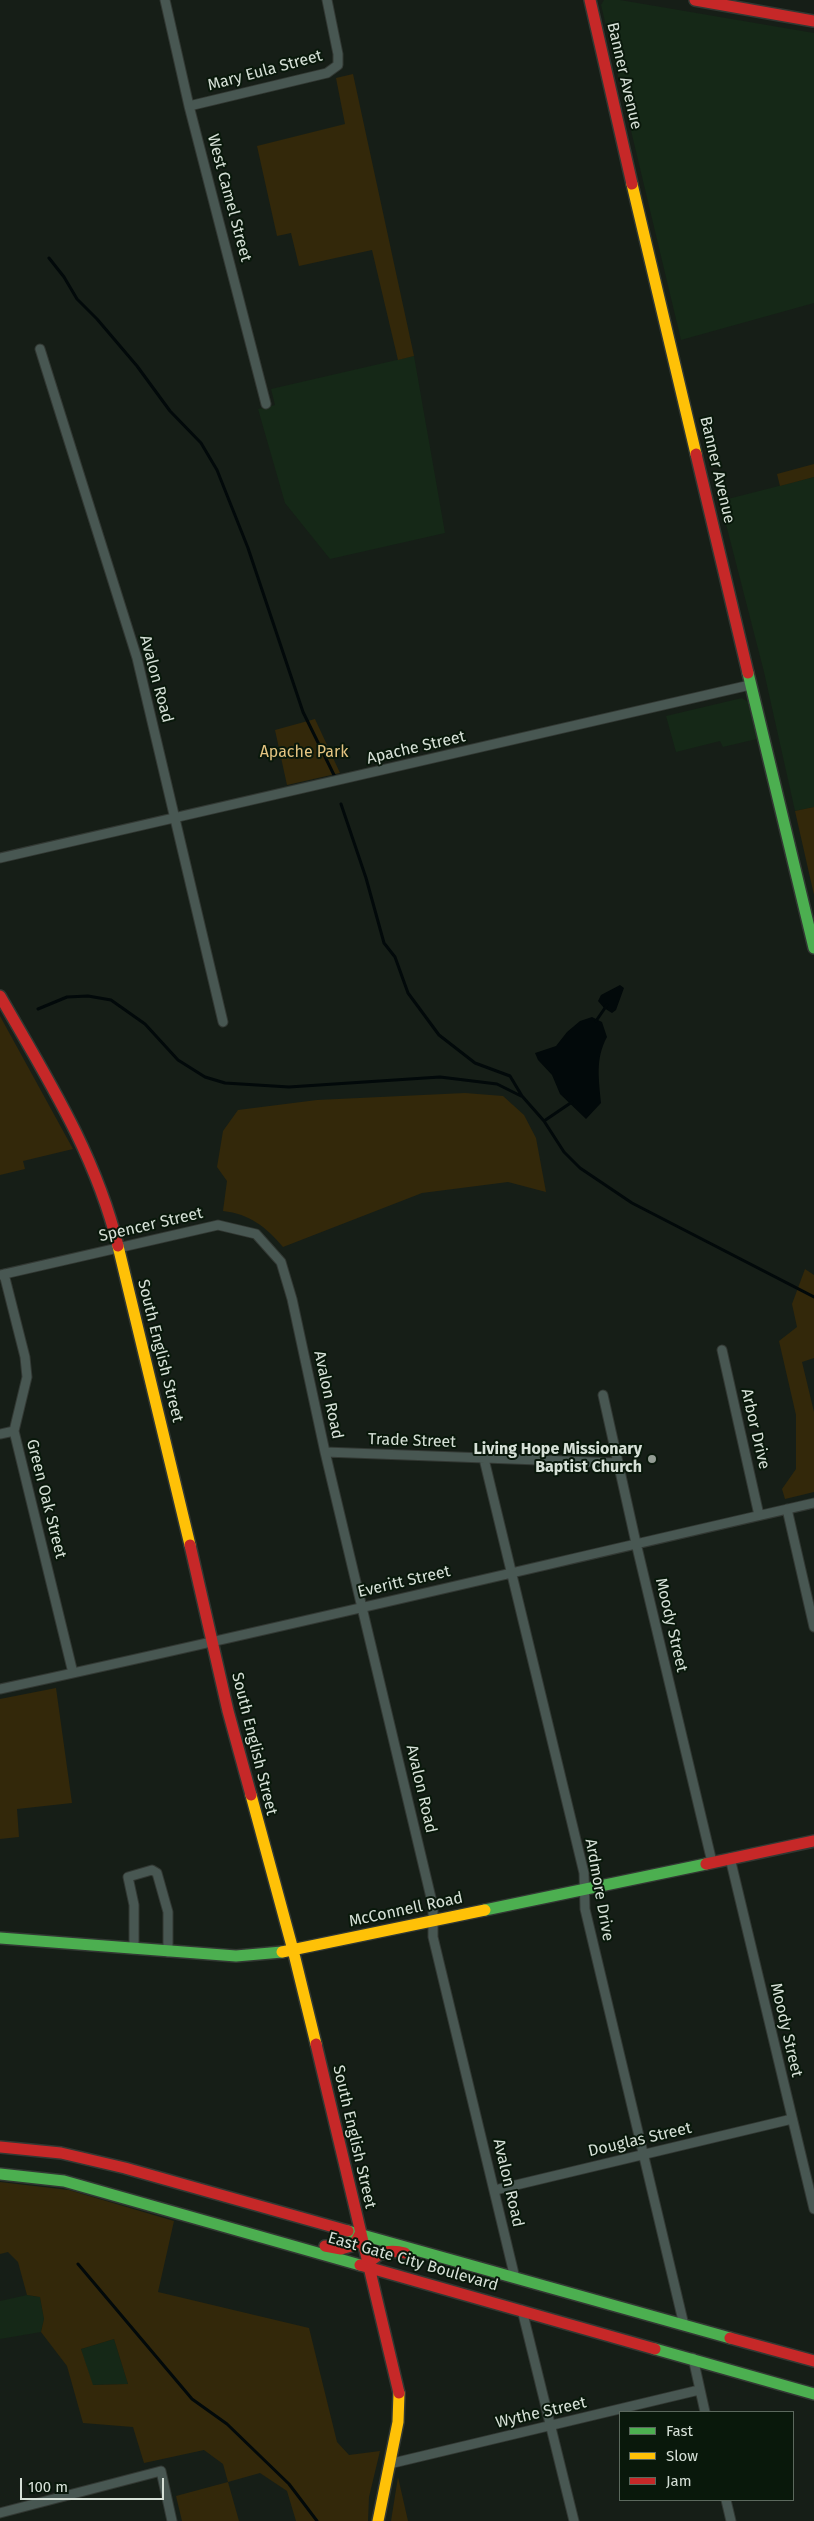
<!DOCTYPE html>
<html>
<head>
<meta charset="utf-8">
<style>
  body { margin:0 }
  #map { position:relative; width:814px; height:2521px; overflow:hidden; background:#161e17; font-family:"Fira Sans",sans-serif }
  canvas { display:block }
  .legend { position:absolute; left:619px; top:2411px; width:175px; height:90px; box-sizing:border-box; background:#09180b; border:1px solid #5b685d; margin:0; padding:6px 9px; list-style:none; font-size:15px; color:#d6e0d7 }
  .legend li { display:flex; align-items:center; gap:10px; height:25px }
  .legend b { width:25px; border:1px solid #5b685d }
  .scale { position:absolute; left:20px; top:2478px; width:144px; height:22px; box-sizing:border-box; border:2px solid #d6e0d7; border-top:0; padding-left:6px; font-size:15px; line-height:18px; white-space:nowrap; color:#d6e0d7; -webkit-text-stroke:4px #09180b; paint-order:stroke }
</style>
</head>
<body>
<div id="map">
<canvas width="814" height="2521"></canvas>
<ul class="legend">
<li><b style="height:6px;background:#4caf50"></b>Fast</li>
<li><b style="height:6px;background:#ffc107"></b>Slow</li>
<li><b style="height:6px;background:#c62828"></b>Jam</li>
</ul>
<div class="scale">100 m</div>
</div>
<script>
const context = document.querySelector('canvas').getContext('2d');
context.lineJoin = 'round';
function fill(path, color) { context.fillStyle = color; context.fill(path, 'evenodd'); }
function stroke(path, color, width, dash) { context.strokeStyle = color; context.lineWidth = width; context.lineCap = dash ? 'butt' : 'round'; context.setLineDash(dash || []); context.stroke(path); }
function write(font, color, halo, rows, align = 'center') {
  context.font = font + ' "Fira Sans",sans-serif'; context.lineWidth = 4; context.setLineDash([]); context.textBaseline = 'middle'; context.strokeStyle = halo; context.fillStyle = color; for (const [text, x, y, turn = 0] of rows) {
    context.save(); context.translate(x, y); context.rotate((+turn || 0) * Math.PI / 180); context.textAlign = isNaN(turn) ? turn : align; if (halo) context.strokeText(text, 0, 0); context.fillText(text, 0, 0); context.restore();
  }
}
fill(new Path2D(`
  M604 0H620L814 33V303L681 340 601 5Z
  M414 356 445 533 330 559 285 503 258 409 275 405 271 389Z
  M814 477V807L795 811 764 672 720 501Z
  M742 698 748 702 757 739 723 747 720 741 676 752 666 716Z
  M27 2295 40 2297 44 2319 41 2332 0 2339V2301Z
  M114 2339 128 2384 92 2385 81 2349Z`), '#152817');
fill(new Path2D(`
  M353 74 414 356 398 360 372 250 299 266 291 233 277 236 257 146 345 124 336 78Z
  M814 464V477L780 486 777 474Z
  M315 719 340 773 287 785 275 730Z
  M814 807V895L795 811Z
  M0 1016 73 1149 23 1161 25 1169 0 1175Z
  M465 1093 503 1096 524 1115 536 1138 546 1192 508 1182 422 1193 283 1247C266 1227 250 1214 223 1211L227 1181 217 1167 223 1131 238 1110 317 1100Z
  M805 1269 814 1275V1358L802 1362 814 1412V1492L785 1499 782 1489 796 1469V1415L779 1341 797 1327 792 1304Z
  M56 1688 72 1803 17 1809 19 1837 0 1839V1699Z
  M0 2182 69 2190 174 2221 158 2292 309 2328 337 2442 349 2455 380 2451 369 2497 368 2521H296L287 2491 260 2473 228 2482 239 2521H182L176 2496 228 2482 223 2464 204 2450 144 2463 133 2427 83 2423 67 2366 41 2332 44 2319 40 2297 27 2295 18 2262 8 2252 0 2254ZM114 2339 128 2384 93 2385 81 2349Z
  M398 2477 408 2521H391Z`), '#33280a');
fill(new Path2D(`
  M620 985 624 988 616 1010 612 1013 604 1008 598 1001 601 995Z
  M592 1017 602 1022 607 1037C595 1059 599 1079 601 1103L586 1119 560 1094 552 1075 538 1060 535 1053 556 1046 567 1032 580 1021Z`), '#02090a');
stroke(new Path2D(`
  M49 258 64 277 77 299 97 319 137 366 170 411 201 443 217 470 248 548 303 712 334 775
  M341 804 366 878 384 943 395 957 408 993 439 1035 475 1063 510 1076 522 1096 544 1121 564 1152 580 1168 632 1203 814 1297
  M38 1009 67 997 88 996 111 1000 145 1024 178 1060 205 1077 225 1083 289 1087 440 1077 497 1084 521 1096
  M596 1021 607 1005
  M544 1121 572 1102
  M78 2264 192 2399 227 2424 289 2484 317 2521`), '#02090a', 3);
const street = new Path2D(`
  M165 0 189 106 266 404
  M189 106 327 73 338 65V54L327 0
  M40 349 137 658 223 1022
  M0 858 750 685
  M4 1274 25 1357 27 1377 14 1431 73 1673
  M0 1275 218 1225 256 1234 281 1262 292 1299 325 1452 433 1906V1937L515 2278
  M722 1350 759 1515
  M603 1395 636 1543 712 1862
  M0 1434 14 1431
  M325 1452 618 1463
  M484 1459 584 1873 585 1909 684 2325
  M787 1509 814 1627
  M0 1689C272 1630 543 1565 814 1503
  M730 1858 814 2209
  M134 1949V1905L128 1877 152 1870 157 1873 168 1912V1952
  M495 2190 792 2119
  M522 2310 574 2521
  M693 2358 705 2412
  M389 2464 699 2390
  M726 2500 731 2521
  M0 2513 161 2471 172 2521`);
const fast = new Path2D(`
  M748 673 814 948
  M485 1910 706 1864
  M0 1938 236 1956 282 1952
  M0 2174 64 2181 360 2265
  M348 2231 730 2338
  M655 2349 814 2394`);
const slow = new Path2D(`
  M632 184 696 454
  M118 1246 190 1545
  M251 1795 293 1950 316 2044
  M282 1952 485 1910
  M378 2521 398 2422 399 2393`);
const jam = new Path2D(`
  M590 0 632 184
  M695 0 814 21
  M696 454 748 673
  M0 996C47 1078 95 1153 118 1246
  M190 1545 228 1711 251 1795
  M706 1864 814 1841
  M316 2044 399 2393
  M0 2147 61 2153 125 2168 348 2231
  M325 2246 341 2249 354 2245 360 2234
  M360 2265 655 2349
  M367 2266C376 2252 389 2249 405 2253
  M730 2338 814 2361`);
stroke(street, '#323833', 11);
stroke(fast, '#323833', 14);
stroke(slow, '#323833', 14);
stroke(jam, '#323833', 14);
stroke(street, '#485752', 9);
stroke(fast, '#4caf50', 11);
stroke(slow, '#ffc107', 11);
stroke(jam, '#c62828', 11);
for (const [x, y, r, color] of [
  [652,1459,5,"#939c94"]
]) { const dot = new Path2D(); dot.arc(x, y, r, 0, 2 * Math.PI); context.fillStyle = color; context.fill(dot); stroke(dot, '#09180b', 2); }
write('16px', '#d6e0d7', '#09180b', [
  ["Mary Eula Street",265,71,-15],
  ["Banner Avenue",624,76,77],
  ["West Camel Street",229,198,75],
  ["Banner Avenue",717,470,77],
  ["Avalon Road",156,679,75],
  ["Apache Street",416,748,-13],
  ["Spencer Street",151,1225,-13],
  ["South English Street",160,1351,76],
  ["Avalon Road",328,1395,78],
  ["Arbor Drive",755,1429,77],
  ["Trade Street",412,1441,2],
  ["Green Oak Street",46,1499,76],
  ["Everitt Street",404,1582,-13],
  ["Moody Street",671,1625,77],
  ["South English Street",254,1744,76],
  ["Avalon Road",421,1789,77],
  ["Ardmore Drive",599,1890,80],
  ["McConnell Road",406,1910,-12],
  ["Moody Street",786,2030,77],
  ["South English Street",354,2137,77],
  ["Douglas Street",640,2140,-13],
  ["Avalon Road",508,2183,77],
  ["East Gate City Boulevard",413,2262,16],
  ["Wythe Street",541,2413,-13]
]);
write('16px', '#e4c481', '#09180b', [
  ["Apache Park",304,753]
]);
write('bold 16px', '#d6e0d7', '#09180b', [
  ["Living Hope Missionary",642,1450],
  ["Baptist Church",642,1468]
], 'right');
</script>
</body>
</html>
